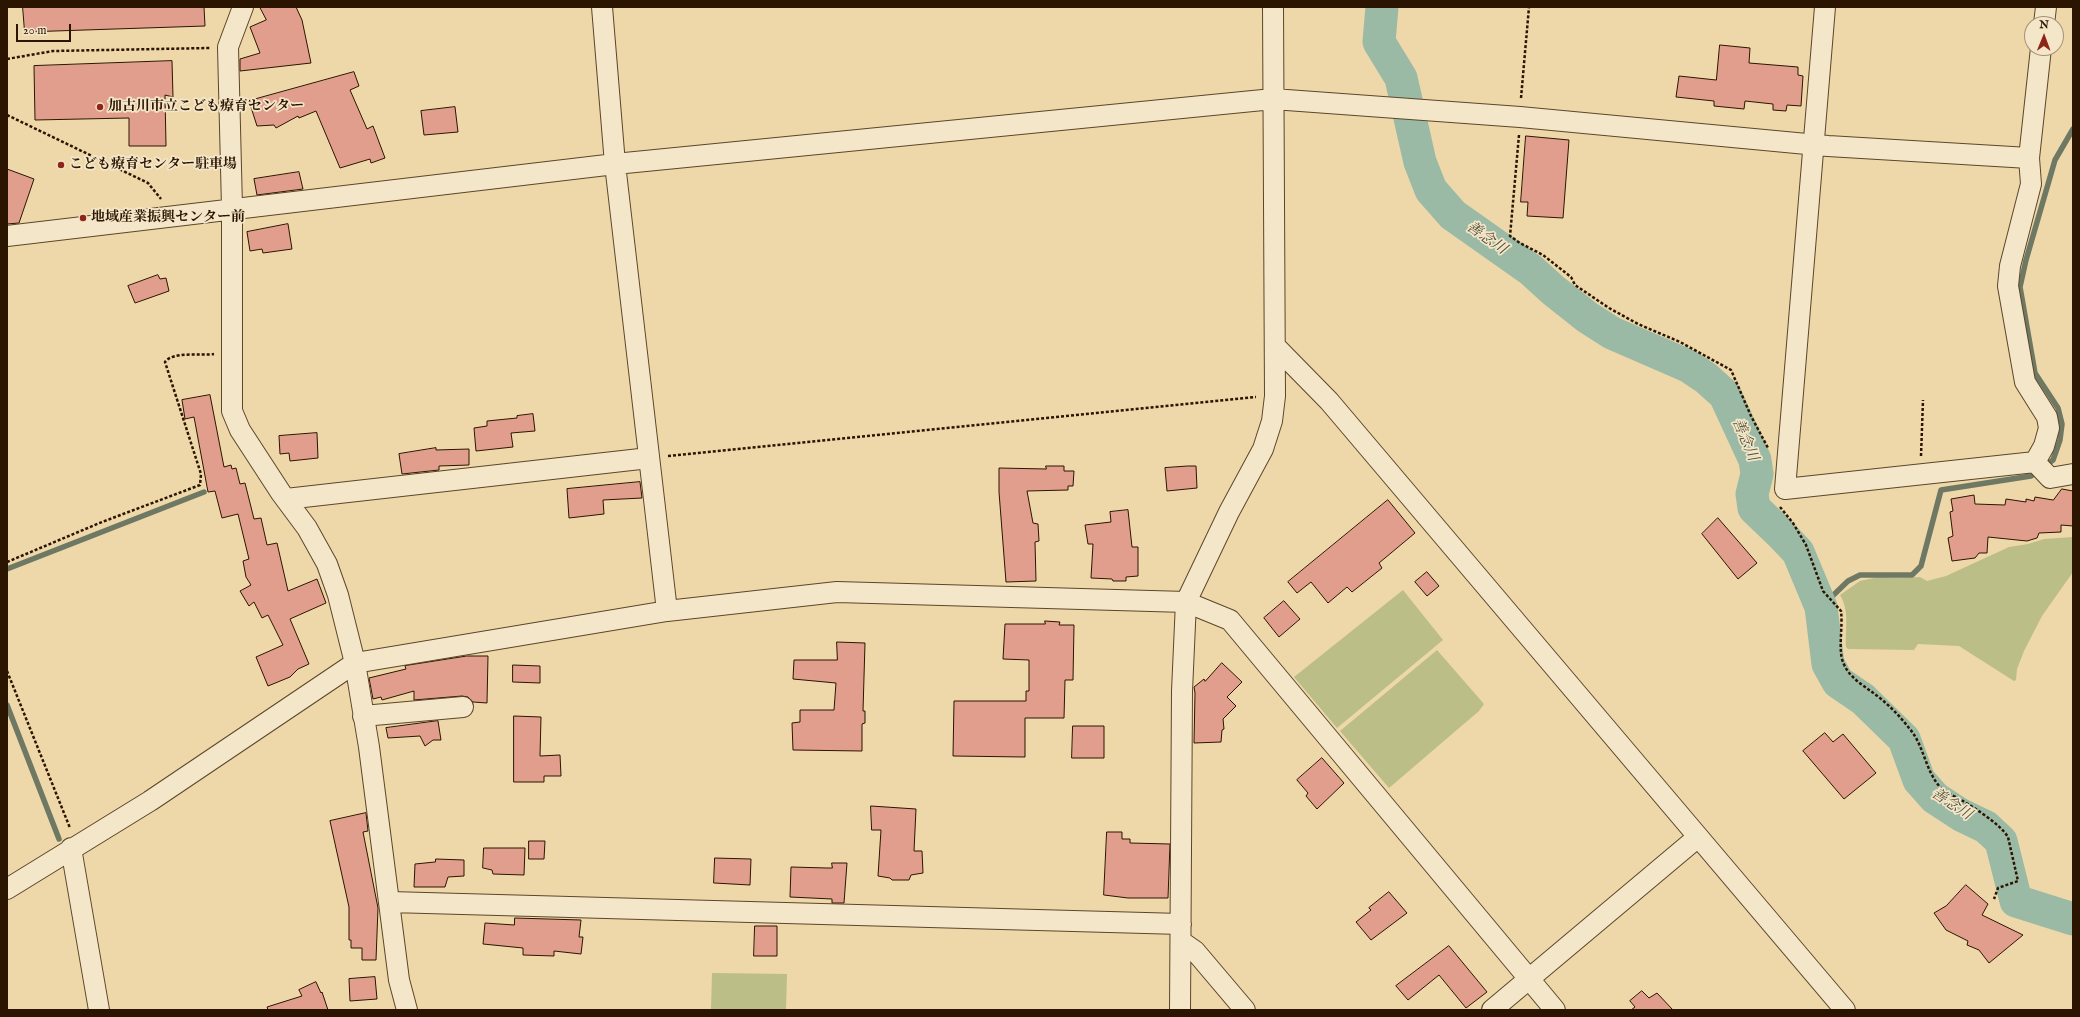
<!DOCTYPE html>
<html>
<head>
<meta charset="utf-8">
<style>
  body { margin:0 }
  #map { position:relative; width:2080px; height:1017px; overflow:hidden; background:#eed8aa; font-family:"IM FELL English",serif }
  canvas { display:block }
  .frame { position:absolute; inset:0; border:8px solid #2b1500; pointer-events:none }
  .north { position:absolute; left:2024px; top:16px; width:40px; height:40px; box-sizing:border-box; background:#f4e6c8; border:1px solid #a49278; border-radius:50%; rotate:1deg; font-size:11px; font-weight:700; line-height:16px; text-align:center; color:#2b1500 }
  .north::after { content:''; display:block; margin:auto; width:14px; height:18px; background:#8f2418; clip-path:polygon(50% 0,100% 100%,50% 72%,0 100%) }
  .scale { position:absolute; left:16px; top:24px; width:55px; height:18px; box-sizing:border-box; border:2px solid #2b1500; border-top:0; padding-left:5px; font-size:12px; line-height:14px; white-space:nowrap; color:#2b1500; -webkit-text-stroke:3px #f4e6c8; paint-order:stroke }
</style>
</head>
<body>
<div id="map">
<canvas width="2080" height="1017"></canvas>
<div class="frame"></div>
<div class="north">N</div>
<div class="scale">20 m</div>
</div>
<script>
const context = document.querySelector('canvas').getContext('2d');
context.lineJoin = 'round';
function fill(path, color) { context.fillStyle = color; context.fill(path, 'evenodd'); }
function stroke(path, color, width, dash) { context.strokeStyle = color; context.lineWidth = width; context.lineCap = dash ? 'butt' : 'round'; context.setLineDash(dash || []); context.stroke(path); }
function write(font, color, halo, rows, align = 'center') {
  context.font = font + ' "IM FELL English","Noto Serif JP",serif'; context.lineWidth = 3.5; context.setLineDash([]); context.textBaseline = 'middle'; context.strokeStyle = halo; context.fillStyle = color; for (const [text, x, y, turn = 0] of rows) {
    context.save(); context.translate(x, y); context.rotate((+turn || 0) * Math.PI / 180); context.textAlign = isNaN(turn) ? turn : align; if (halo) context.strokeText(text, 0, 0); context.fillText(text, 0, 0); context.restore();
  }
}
fill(new Path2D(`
  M2073 537V572L2042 616 2024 651 2017 669 2016 680 2014 681 1959 646 1918 644 1914 650 1848 649 1846 647C1845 628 1850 612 1840 595L1860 581 1878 577 1899 578 1920 577 1927 581 1946 576 2009 547 2028 544 2044 539Z
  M1403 590 1443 640 1337 728 1294 677Z
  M1437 650 1484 704 1479 711 1389 788 1340 731Z
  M712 973 787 974 786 1010H711Z`), '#bbbe87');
stroke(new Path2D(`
  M7 569 204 492
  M1821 607 1848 581 1860 575H1912L1921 566 1941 490 2031 476 2053 460 2060 440 2062 424 2058 408 2035 373 2020 287 2026 260 2055 160 2073 129
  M7 705 59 839`), '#6e7863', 5.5);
stroke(new Path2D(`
  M1382 7 1379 42 1401 78 1420 162 1431 190 1453 215 1531 270 1553 290 1587 317 1612 333 1688 366 1706 378 1725 395 1755 460 1757 474 1752 494 1754 508 1780 533 1798 552 1821 607 1828 664 1838 682 1863 699 1904 739 1919 780 1935 798 1961 815 1986 827 2001 841 2016 901 2073 919`), '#9abaa5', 33);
const building = new Path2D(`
  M23 7H204L205 26 25 32Z
  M260 7H296L302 20 311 63 240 71V59L260 53 250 27 266 20Z
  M1720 45 1750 48 1749 63 1798 67V75L1803 76 1801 106 1787 105 1786 111 1773 110V104L1745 101 1744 109 1714 106V101L1676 97 1679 76 1716 80Z
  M172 61 173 97 165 95 166 146H129V118L35 120 34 66Z
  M354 72 359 86 350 90 367 129 373 126 385 158 371 163 370 159 340 168 316 111 299 118 298 116 276 128 274 125 257 126 249 101Z
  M455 107 458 132 424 135 421 111Z
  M1526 136 1569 140 1563 218 1527 216 1528 202H1521Z
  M7 169 34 179 19 223 7 224Z
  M299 172 303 189 257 195 254 179Z
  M288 224 292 249 263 253 262 249 250 251 247 232Z
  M158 275 160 279 166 278 169 291 135 303 128 286Z
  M210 395 224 467 231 465 232 469 236 468 240 484 245 483 254 519 261 518 267 545 277 543 288 591 317 579 326 603 290 619 309 664 298 669 290 677 268 686 256 657 283 645 268 615 262 618 254 602 249 606 240 591 251 585 246 577 243 561 249 559 238 514 222 518 215 491 208 492 194 417 185 419 182 400Z
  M533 414 535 431 511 433 513 447 476 451 474 428 487 426V421L517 418V416Z
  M317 433 318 458 290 461 289 453 280 454 279 436Z
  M436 448V450L469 449V465L439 466V470L402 474 399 454Z
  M1046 466H1064V471H1074L1073 486H1068V490L1027 491 1033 523 1038 524 1039 541 1035 542 1036 581 1006 582 999 492V468L1046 469Z
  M1188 466H1196L1197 488 1167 491 1165 468Z
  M640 482 642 498 603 500 604 514 569 518 567 489Z
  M2062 489 2073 491V526L2061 525V532L2039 533 2037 538 2027 541 1988 537 1987 553H1979L1975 558 1952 561 1948 538 1953 536 1950 512 1953 511 1951 499 1974 495 1975 504 2005 505 2006 499 2026 502V499L2034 501 2035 497 2053 500Z
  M1388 500 1415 533 1379 563 1382 568 1352 592 1347 587 1328 603 1311 582 1297 593 1288 582Z
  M1128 510 1132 547H1138V576L1126 577V581H1113L1112 579 1091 578 1093 544H1088L1085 525 1111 522 1110 512Z
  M1718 518 1757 563 1738 579 1702 534Z
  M1427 572 1439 586 1427 596 1415 582Z
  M1284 601 1300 619 1279 637 1264 618Z
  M1045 621 1060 622 1059 625H1074L1073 680H1065L1064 718H1025V757L953 756 954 701H1026V691H1029V660L1003 659 1005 624H1045Z
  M837 642 865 643 863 711H865V723L862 724V751L793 750 792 723 800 722V710H834L836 683 793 679 794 660H837Z
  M467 656H488L487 703 473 702 468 697 462 696 414 700V691L382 700 381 697 373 699 369 678 406 669 405 666Z
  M1222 663 1242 682 1227 697 1236 706 1223 719 1224 729 1222 730 1221 742 1194 743 1195 693 1194 687 1204 679 1205 681Z
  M513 665 540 666V683L513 682Z
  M514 716 541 717 540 756 560 755 561 776H544V782H514Z
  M438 721 441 740H433L425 746 420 736 388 738 386 728Z
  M1073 726H1104V758H1072Z
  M1825 733 1833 742 1843 734 1876 773 1844 799 1803 751Z
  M1322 758 1344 783 1317 809 1306 796 1308 793 1297 780Z
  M871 806 916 809 914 851H922L923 873 911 875 909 880H892L890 878 878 876 881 830H872Z
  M366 813 368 831 363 832 378 908 376 960H362V948H351V940H349V907L330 821Z
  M1107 832H1122V839H1130V843L1170 844 1168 898H1128L1104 895Z
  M529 841H545L544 859H529Z
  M484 848H525L524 875 493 874 492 870 483 868Z
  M715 858 751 859 750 885 714 883Z
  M436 859 464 860V876L448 877 445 887H414L415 864 435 862Z
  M832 863H847L844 903H832V899L790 897 791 867 827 868H832Z
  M1966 885 1988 904 1982 915 2023 935 1989 963 1979 950 1967 945 1968 941 1946 930 1934 913 1946 906Z
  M1389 892 1407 913 1371 940 1356 922 1371 910 1369 908Z
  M515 918 581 920 579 937H583L581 954 554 951V956L523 955V948L483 944 485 923 514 925Z
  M755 926H777V956H754Z
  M1449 946 1487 992 1466 1008 1439 975 1408 1000 1396 986Z
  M375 977 377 999 350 1001 349 979Z
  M316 982 321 993 322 992 328 1010H268L267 1007 302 996 299 990Z
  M1642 991 1649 998 1657 993 1673 1010H1631L1635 1007 1630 1001Z`);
fill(building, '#e19e8c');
stroke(building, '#2b1500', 1);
const minor = new Path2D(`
  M243 7 228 47 232 208V411L240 430 281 493 307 528 327 564 338 595 355 663 369 747 399 980 407 1010
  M602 7 615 164 667 611
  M1825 7 1785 489 2035 462 2050 478 2073 474
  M2044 24 2046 7
  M7 236 615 164 1273 99 1520 117 1828 146 2029 158
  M1276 347 1329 401 1845 1010
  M2035 462 2044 446 2049 428 2047 417 2025 382 2008 286 2010 266 2031 184 2029 158 2041 48
  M286 499 649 458
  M363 716 463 707
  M71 848 99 1010
  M7 889 150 801 355 663 667 611 837 592 1186 602 1230 620 1555 1010
  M390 902 1181 924
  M1182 942 1195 951 1245 1010
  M1180 1010 1182 691 1186 602 1229 512 1263 449 1272 421 1275 396 1273 7
  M1492 1010 1698 837`);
stroke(minor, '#5c462a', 22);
stroke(new Path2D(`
  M7 59 53 51 210 48
  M1521 98 1529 7
  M7 115 148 183 161 199
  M1519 135 1510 236 1520 243 1543 255 1571 277 1575 285 1609 308 1638 324 1680 342 1731 370 1751 416 1768 448
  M668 456 1256 397
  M1921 456 1923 400
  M1780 507 1793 523 1806 545 1823 591 1841 611C1843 626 1838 650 1843 662 1848 676 1861 684 1872 692 1886 702 1899 715 1909 728 1924 745 1925 770 1940 787 1946 793 1956 797 1963 801 1976 809 2000 824 2008 837L2018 881 1998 888 1994 899
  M7 562 102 522 200 485 201 474 165 362C173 351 201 356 214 354
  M7 671 70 828`), '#2b1500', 2.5, [3, 2]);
stroke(minor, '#f4e6c8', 20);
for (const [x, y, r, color] of [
  [100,107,4,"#8f2418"],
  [61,165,4,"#8f2418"],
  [83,218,4,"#8f2418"]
]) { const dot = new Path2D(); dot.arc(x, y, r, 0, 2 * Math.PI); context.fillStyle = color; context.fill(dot); stroke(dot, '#f4e6c8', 1.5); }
write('bold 14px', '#2b1500', '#f4e6c8', [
  ["加古川市立こども療育センター",108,107],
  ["こども療育センター駐車場",69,165],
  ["地域産業振興センター前",91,218]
], 'left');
write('italic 15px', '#524f3a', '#f4e6c8', [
  ["善念川",1486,239,35],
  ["善念川",1744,440,67],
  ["善念川",1951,805,33]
]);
</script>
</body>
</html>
